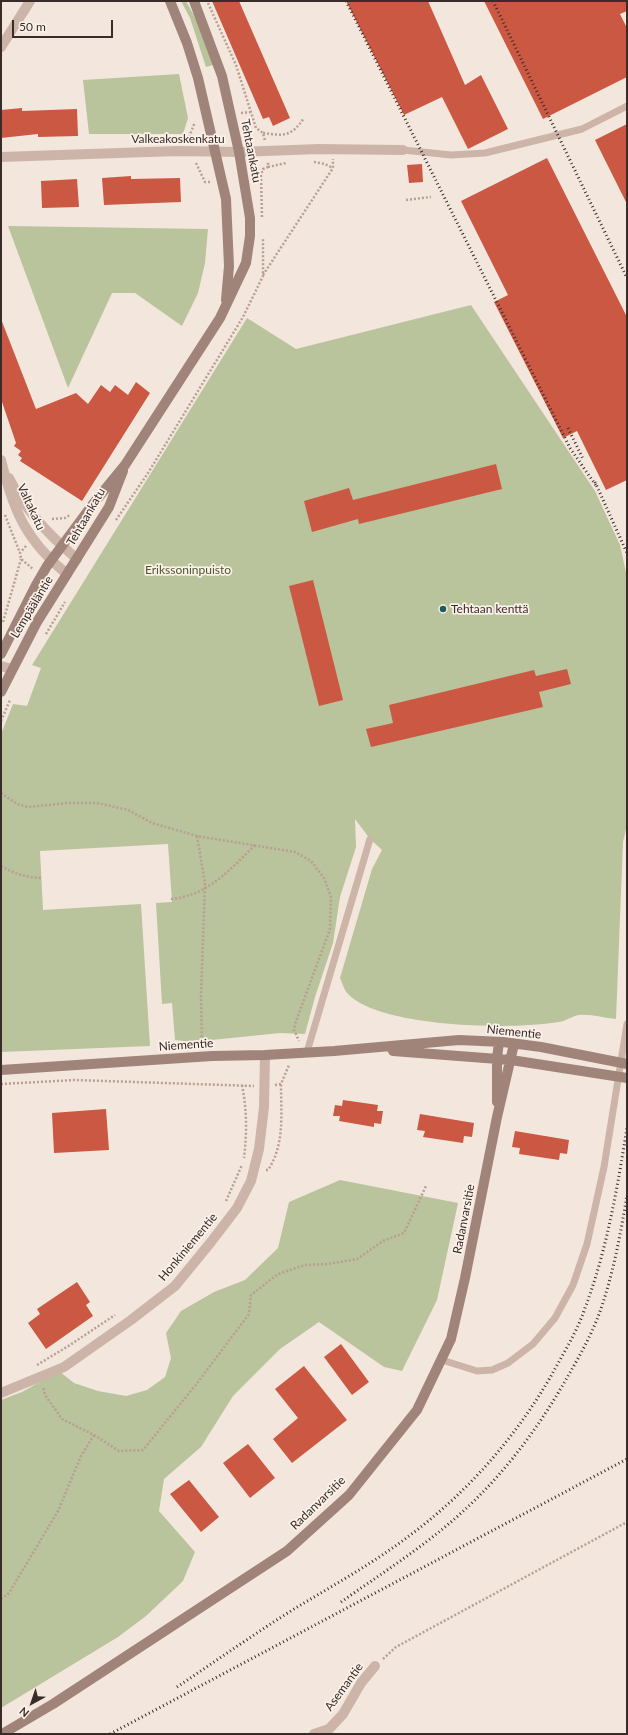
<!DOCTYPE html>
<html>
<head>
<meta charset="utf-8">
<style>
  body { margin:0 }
  #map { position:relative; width:628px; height:1735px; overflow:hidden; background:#f3e7dd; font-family:Lato,sans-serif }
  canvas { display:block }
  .frame { position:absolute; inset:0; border:2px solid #392c28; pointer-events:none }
  .north { position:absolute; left:12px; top:1683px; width:40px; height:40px; -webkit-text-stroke:3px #fbf1e9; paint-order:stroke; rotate:220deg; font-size:11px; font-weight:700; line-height:16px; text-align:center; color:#392c28 }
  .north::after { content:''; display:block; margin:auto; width:14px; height:18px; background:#392c28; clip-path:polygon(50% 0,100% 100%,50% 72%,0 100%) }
  .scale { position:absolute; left:12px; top:20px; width:101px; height:18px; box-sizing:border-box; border:2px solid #392c28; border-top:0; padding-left:5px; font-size:12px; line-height:14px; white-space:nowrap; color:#392c28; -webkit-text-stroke:3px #fbf1e9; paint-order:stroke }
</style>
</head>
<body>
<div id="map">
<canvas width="628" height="1735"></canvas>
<div class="frame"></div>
<div class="north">N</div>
<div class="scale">50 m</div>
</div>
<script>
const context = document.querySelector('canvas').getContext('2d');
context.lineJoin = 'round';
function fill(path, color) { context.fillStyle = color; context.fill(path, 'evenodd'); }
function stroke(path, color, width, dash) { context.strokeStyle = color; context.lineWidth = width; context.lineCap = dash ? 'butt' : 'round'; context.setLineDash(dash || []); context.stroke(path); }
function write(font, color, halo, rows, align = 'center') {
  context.font = font + ' Lato,sans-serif'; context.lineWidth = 3.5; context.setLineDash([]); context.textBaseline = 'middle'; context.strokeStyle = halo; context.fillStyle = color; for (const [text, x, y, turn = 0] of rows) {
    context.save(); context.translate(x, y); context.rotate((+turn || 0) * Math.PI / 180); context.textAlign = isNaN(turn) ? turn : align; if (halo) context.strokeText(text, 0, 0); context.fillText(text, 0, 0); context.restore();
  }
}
fill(new Path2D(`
  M181 1H186L198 23 213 65 206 67 190 18Z
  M179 74 188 118 183 134H89L83 80Z
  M8 226 208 229 205 263 198 293 182 326 135 293H112L68 388Z
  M471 305 595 491 620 545 627 577V825L623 842 616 1019C605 1018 590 1014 579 1015 572 1016 566 1021 559 1022 513 1030 381 1028 348 994 344 990 342 982 340 978L372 869 382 850 370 839 355 819 356 847 340 897 333 943 315 997 305 1034 280 1033 192 1042 175 1040 172 1003 162 1004 156 903 172 902 168 844 40 851 43 910 141 904 150 1046 1 1052V734L13 704 27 706 41 668 32 665 247 318 296 349Z
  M340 1180 458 1203 437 1300 402 1371 384 1367 319 1322 280 1349 233 1396 201 1447 164 1479 159 1511 195 1552 183 1581 146 1616 118 1637 1 1708V1400L22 1392 59 1371 74 1383 98 1391 126 1396 147 1390 165 1377 171 1358 166 1333 181 1311 214 1292 245 1280 278 1248 289 1202Z`), '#b9c39c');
fill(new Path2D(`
  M212 1H239L290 118 273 126 269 117 263 119Z
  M346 1H428L465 85 481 75 508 129 468 149 442 97 404 115Z
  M484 1H627V11L620 14 627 28V77L543 119Z
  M22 108V111L77 109 78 136 38 137V134L1 138V110Z
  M627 124V204L595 140Z
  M547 158 627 317V480L606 490 577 431 563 438 494 302 508 295 461 201Z
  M422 164 423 182 409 183 407 165Z
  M131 176V179L180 178 181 202 104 205 102 178Z
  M77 179 79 207 42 208 41 181Z
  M1 319 36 409 76 393 88 404 101 385 110 392 115 385 128 395 136 382 150 393 82 501 20 461 22 458 18 455 21 451 14 446 16 443 1 399Z
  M496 464 502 489 359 524 358 519 312 532 304 501 349 488 353 500Z
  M313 580 343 700 319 706 289 586Z
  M567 669 571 684 539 692 543 707 371 747 366 729 393 723 389 705 534 670 536 676Z
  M343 1100 378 1105 377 1111H383L381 1124 374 1123V1127L339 1121 340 1116H333L335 1105 342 1106Z
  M106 1109 109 1150 54 1153 52 1113Z
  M420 1114 474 1123 472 1137 464 1136 463 1143 423 1137 425 1131 417 1130Z
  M515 1131 569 1140 567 1154 560 1153 559 1160 519 1154 520 1148 512 1147Z
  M77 1282 90 1302 86 1305 93 1316 46 1349 28 1323 40 1314 37 1309Z
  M341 1344 369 1382 352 1395 324 1357Z
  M304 1366 347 1420 292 1463 273 1439 298 1418 275 1389Z
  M248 1444 275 1478 250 1498 223 1463Z
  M189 1480 219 1517 201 1532 170 1494Z`), '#cb5843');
stroke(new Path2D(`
  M208 3 236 65 256 128 263 133 265 141
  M241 113 251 112
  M263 133C284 136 291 137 304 118
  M189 141V137L195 122
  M314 162 325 164 333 168
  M196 163 205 182H211
  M268 167 286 163
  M406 200 431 197
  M262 217 261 175 263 169 268 167V162
  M263 275 333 168V159
  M5 515 20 553
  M52 519 65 518 70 515
  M116 520 148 473 243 317 263 276V238
  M26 546 20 553 21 559 33 569
  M3 622 21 559
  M46 634 65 602
  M1 721 10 700
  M1 793 17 804 28 807 68 803H97L128 810 152 823 197 836 295 852 311 861 324 878 331 897 330 929 295 1024 294 1030 299 1041
  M197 836 205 883 201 995 202 1046
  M1 866C15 874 25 877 41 878
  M171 899C207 896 231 869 255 845
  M1 1084 75 1080 254 1086
  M242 1085C247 1110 247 1133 244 1158
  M275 1085 281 1084 289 1065
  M266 1170H268C285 1144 281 1114 281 1084
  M226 1201 242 1165
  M37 1365 70 1345 115 1315
  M94 1435 119 1451 143 1450 198 1382 249 1314 251 1295 278 1274 305 1265 328 1264 357 1259 383 1241 404 1233 426 1186
  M1 1599 9 1593 58 1511 81 1456 94 1435 62 1419 45 1395 43 1387
  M383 1659 396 1647 627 1522`), '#b89f92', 2.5, [2, 2]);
stroke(new Path2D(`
  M403 150 451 155 485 153 582 129 627 106
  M307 1052 370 839
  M442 1360 477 1371 492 1370 508 1363 533 1344 555 1318 573 1285 587 1244 604 1167 627 1024`), '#ccb5a8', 7);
stroke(new Path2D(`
  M1 47 30 1
  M1 157 178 151 239 152 319 149 403 150
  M1 460C13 510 26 541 67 574
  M9 478C24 509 51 537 77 559
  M1 666 12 669
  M1 1393 64 1367 131 1320 175 1286 211 1242 237 1208 251 1181 259 1149 264 1107 265 1055
  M314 1734 329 1729 343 1714 361 1683 375 1666`), '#ccb5a8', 10);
stroke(new Path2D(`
  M170 1 187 43 198 78 226 199 229 266 226 300
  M1 654 36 585 47 566 93 504 125 465 220 318 246 263 250 236V218L239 152 222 76 194 1
  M1 692 37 622 109 507 123 471
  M393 1051 511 1060 627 1078
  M1 1070 212 1056 265 1055 334 1051 459 1040 503 1042 541 1047 627 1064
  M497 1102V1058L499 1042
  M2 1734 53 1704 287 1551 349 1495 417 1410 451 1339 465 1278 497 1117 514 1044`), '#a08479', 10);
stroke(new Path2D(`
  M346 1 570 448 597 487
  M493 1 627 278
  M568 428 583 459
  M595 482 627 553
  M341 1602C378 1576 417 1551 451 1522 499 1481 537 1431 568 1376 579 1357 591 1336 599 1314 613 1276 620 1236 627 1196
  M177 1687C216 1661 254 1634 294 1609 332 1586 372 1564 409 1536 467 1493 515 1438 551 1376 563 1354 577 1332 585 1308 607 1250 617 1189 627 1128
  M110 1734 627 1459`), '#392c28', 3, [1, 3]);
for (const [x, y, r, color] of [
  [443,609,4,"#1c5c5b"]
]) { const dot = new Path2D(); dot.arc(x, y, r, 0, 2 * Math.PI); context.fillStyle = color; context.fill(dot); stroke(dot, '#fbf1e9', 1.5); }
write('12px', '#392c28', '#fbf1e9', [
  ["Valkeakoskenkatu",178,139],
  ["Tehtaankatu",251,151,79],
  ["Valtakatu",31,507,65],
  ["Tehtaankatu",86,517,-60],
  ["Lempääläntie",32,607,-59],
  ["Niementie",514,1032,6],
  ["Niementie",186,1045,-4],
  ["Radanvarsitie",464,1219,-79],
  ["Honkiniementie",188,1247,-50],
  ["Radanvarsitie",318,1503,-44],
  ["Asemantie",344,1687,-54]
]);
write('12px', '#4b582b', '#fbf1e9', [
  ["Erikssoninpuisto",188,570]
]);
write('12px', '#392c28', '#fbf1e9', [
  ["Tehtaan kenttä",451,609]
], 'left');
</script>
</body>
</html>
